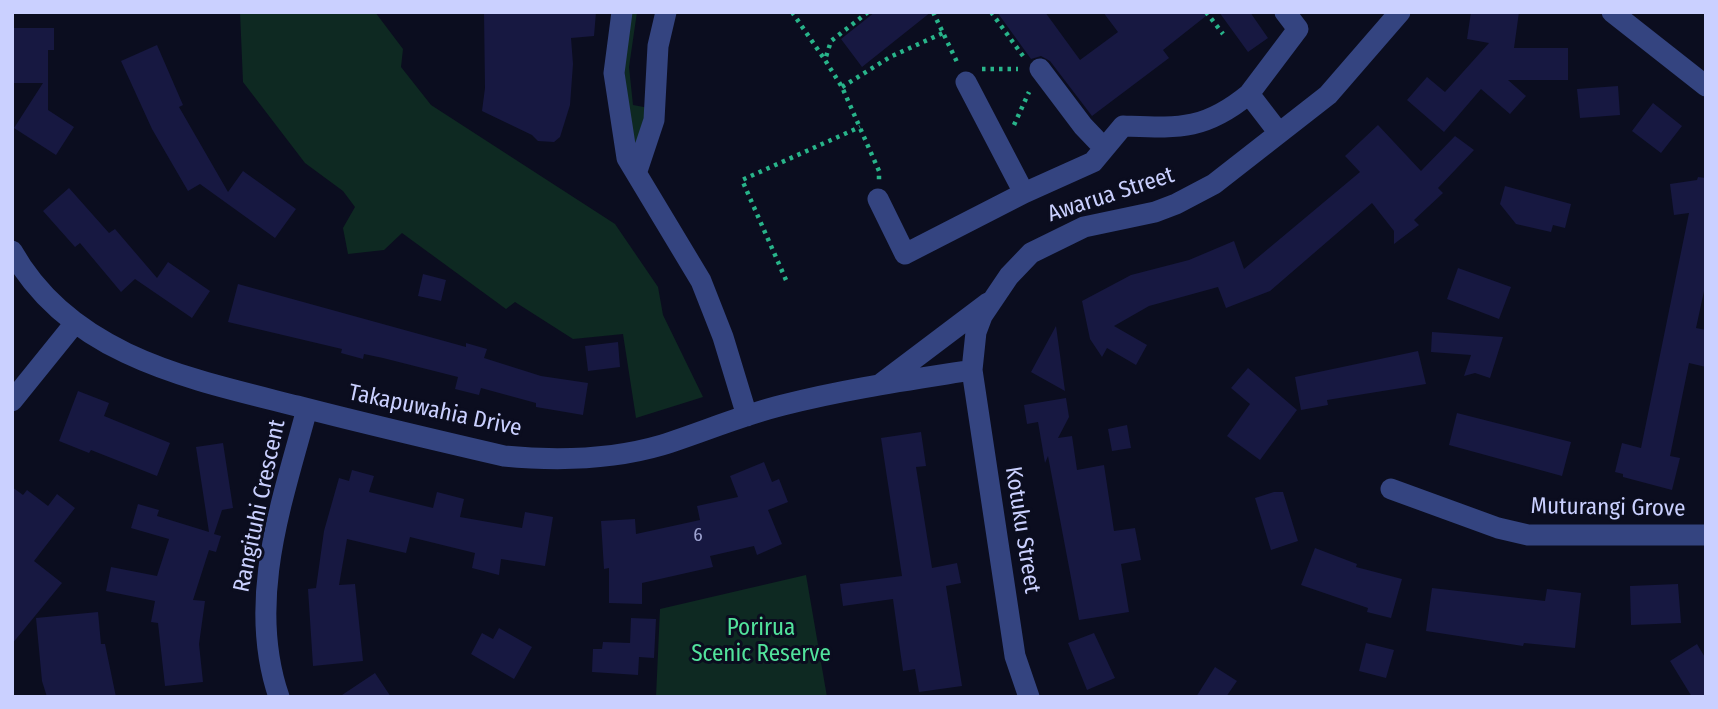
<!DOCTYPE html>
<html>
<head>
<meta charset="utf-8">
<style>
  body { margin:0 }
  #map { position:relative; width:1718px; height:709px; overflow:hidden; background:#0b0d1f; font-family:"Fira Sans Condensed",sans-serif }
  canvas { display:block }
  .frame { position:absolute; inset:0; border:14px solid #cad0ff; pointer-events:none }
</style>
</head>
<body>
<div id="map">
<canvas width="1718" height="709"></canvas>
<div class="frame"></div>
</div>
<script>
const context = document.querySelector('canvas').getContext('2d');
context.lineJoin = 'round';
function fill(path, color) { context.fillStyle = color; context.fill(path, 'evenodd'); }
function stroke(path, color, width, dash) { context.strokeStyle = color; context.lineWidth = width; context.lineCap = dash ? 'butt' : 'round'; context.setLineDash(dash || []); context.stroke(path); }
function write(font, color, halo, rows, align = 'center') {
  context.font = font + ' "Fira Sans Condensed",sans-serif'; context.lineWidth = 6; context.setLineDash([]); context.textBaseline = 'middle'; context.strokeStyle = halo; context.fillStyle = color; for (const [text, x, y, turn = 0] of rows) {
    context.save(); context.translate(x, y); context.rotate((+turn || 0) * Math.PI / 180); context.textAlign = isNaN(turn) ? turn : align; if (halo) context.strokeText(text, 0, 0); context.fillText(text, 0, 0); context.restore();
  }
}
fill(new Path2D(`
  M240 12H375L403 49 401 67 431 105 615 224 658 287 663 315 703 397 636 418 623 334 573 339 515 302 506 309 402 233 384 250 348 254 343 228 355 207 343 191 305 163 243 82Z
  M629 12H637L629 67 633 105 649 108 635 146 623 86Z
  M806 575 827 697H656L660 609Z`), '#0e2922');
fill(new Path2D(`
  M484 12H596L594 36 571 38 573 64 570 105 560 137 554 142 538 141 532 135 482 111 485 88Z
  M875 12H931L862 67 841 39Z
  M997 12H1045L1080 60 1118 32 1103 12H1211L1163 50 1169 58 1092 116 1050 61 1041 56 1031 59Z
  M1219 12H1250L1268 38 1248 52Z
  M1471 12H1519L1514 48H1568V80H1508L1526 96 1510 114 1481 89 1444 132 1407 100 1427 77 1445 92 1489 43 1467 39Z
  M12 28H54V50H48V110L74 127 56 155 14 128 43 83H12Z
  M157 45 183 105 179 107 228 192 243 171 296 209 275 238 200 184 188 191 152 129 121 61Z
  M1618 86 1620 115 1580 118 1577 89Z
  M1653 103 1682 126 1661 153 1632 131Z
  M1378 125 1421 171 1455 136 1474 150 1438 188 1443 193 1414 220 1419 225 1394 244V231L1372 203 1270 291 1226 308 1218 287 1149 306 1114 326 1147 345 1136 365 1107 348 1102 357 1090 339 1082 301 1131 275 1189 260 1234 241 1244 269 1360 172 1345 156Z
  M1698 177 1706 178V282L1696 328 1706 330V367L1689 363 1670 456 1680 458 1672 490 1623 477V474L1615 472 1622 443 1641 448 1689 213 1674 215 1670 184 1697 180Z
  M1505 186 1571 204 1565 228 1553 225 1551 232 1516 224 1500 204Z
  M69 188 109 233 115 229 157 278 168 262 210 291 192 318 135 279 121 292 80 243 75 247 43 211Z
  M1458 268 1511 287 1499 319 1447 299Z
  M423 274 446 280 441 301 418 296Z
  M238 284 466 347V343L487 349 484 358 541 376 588 383 583 415 536 407V403L481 388 479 395 455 389 458 377 383 358 364 354 363 359 341 353 342 349 228 322Z
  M1056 326 1065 391 1031 372Z
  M1432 332 1503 337 1490 378 1475 373 1464 376 1471 355 1431 352Z
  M618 342 620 367 588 371 585 346Z
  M1418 351 1426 384 1327 400 1328 405 1301 410 1295 377Z
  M1248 368 1297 410 1260 460 1227 436 1250 404 1231 388Z
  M78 391 109 403 104 416 170 443 157 476 91 450 89 453 59 441Z
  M1066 398 1069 417 1058 438 1072 436 1077 470 1104 465 1114 531 1135 528 1141 560 1121 564 1129 612 1079 620 1048 456 1045 463 1038 422 1027 424 1024 405Z
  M1457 413 1571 442 1562 476 1449 445Z
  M1127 425 1131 448 1112 451 1108 429Z
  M921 432 926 466 916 467 932 568 957 563 961 583 946 586 962 686 919 692 915 669 903 671 893 599 843 606 840 584 902 576 881 438Z
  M223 443 233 508 222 510 214 534 221 536 216 552 209 550 193 600 205 601 199 644 203 682 165 686 158 623 151 622 155 601 106 591 111 567 157 576 169 539 131 528 138 504 159 510 157 516 209 532 196 447Z
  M764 462 772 482 779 479 788 502 768 510 782 544 757 555 754 546 710 556 713 567 642 583V604L609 603V568L604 569 601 521 635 519 636 534 700 520 697 506 738 497 730 476Z
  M352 470 374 476 369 492 433 508 437 492 464 499 460 517 522 528 525 512 553 517 545 566 501 559 499 575 472 568 475 553 410 537 406 553 347 539 339 585 355 584 363 661 313 666 308 589 316 588 324 531 339 478 349 481Z
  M12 487 23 495 27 490 48 506 57 494 75 508 34 561 62 583 12 644Z
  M1274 492H1283L1298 541 1271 550 1255 498Z
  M1315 548 1357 564 1356 567 1402 579 1391 618 1367 612 1368 608 1301 585Z
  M1678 584 1681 623 1631 625 1630 586Z
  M1432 588 1545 601 1547 589 1581 593 1575 648 1524 643 1523 646 1426 631Z
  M98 612 101 644H105L116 697H47L42 681 36 618Z
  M631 618 656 619 654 658 639 657 638 675 592 672 593 649H602L603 642 630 643Z
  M499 628 532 647 514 679 471 654 482 633 493 639Z
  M1094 633 1115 678 1087 690 1068 643Z
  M1366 643 1394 650 1386 678 1359 671Z
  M1697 644 1706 659V697H1692L1670 661Z
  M1215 667 1237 681 1226 697H1196Z
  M375 673 391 697H339Z`), '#171841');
stroke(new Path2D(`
  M792 12 825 60
  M868 12 831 41 825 60 842 87 879 171V180
  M933 12 957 62
  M991 12 1023 56
  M1206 12 1223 34
  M982 69H1018
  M842 87 890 57 943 33
  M1014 125 1029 92
  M786 280 742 180 860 127`), '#28b48a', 4.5, [3.5, 5]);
stroke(new Path2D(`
  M622 12 614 73 627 158 701 281 723 337 747 416
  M1612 12 1706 86
  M1040 69 1083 126 1104 148
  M966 82 1024 193
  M1249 94 1298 29 1285 12
  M637 171 654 120 658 46 666 12
  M878 199 905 254 1024 193 1093 162 1123 126C1178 128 1204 131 1249 94L1279 133
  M12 251C71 356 190 379 297 406 366 424 435 440 504 456 557 461 611 460 662 445 703 432 742 415 783 405 845 389 909 380 972 370
  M882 383 988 303
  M12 401 75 323
  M1391 489 1498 528 1528 535H1706
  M279 697C246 601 282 502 307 409
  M1029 697 1015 656 972 370 976 332 982 316 1009 276 1031 253 1084 227 1155 212 1176 204 1214 184 1328 95 1400 12`), '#344480', 21);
write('19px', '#9da2d0', null, [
  ["6",698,536]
]);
write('23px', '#cad0ff', '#0b0d1f', [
  ["Awarua Street",1111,195,-18],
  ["Takapuwahia Drive",435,411,12],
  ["Rangituhi Crescent",260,506,-78],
  ["Muturangi Grove",1608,508,1],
  ["Kotuku Street",1022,530,81]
]);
write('23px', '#52e39c', '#0b0d1f', [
  ["Porirua",761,629],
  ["Scenic Reserve",761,655]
]);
</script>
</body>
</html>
